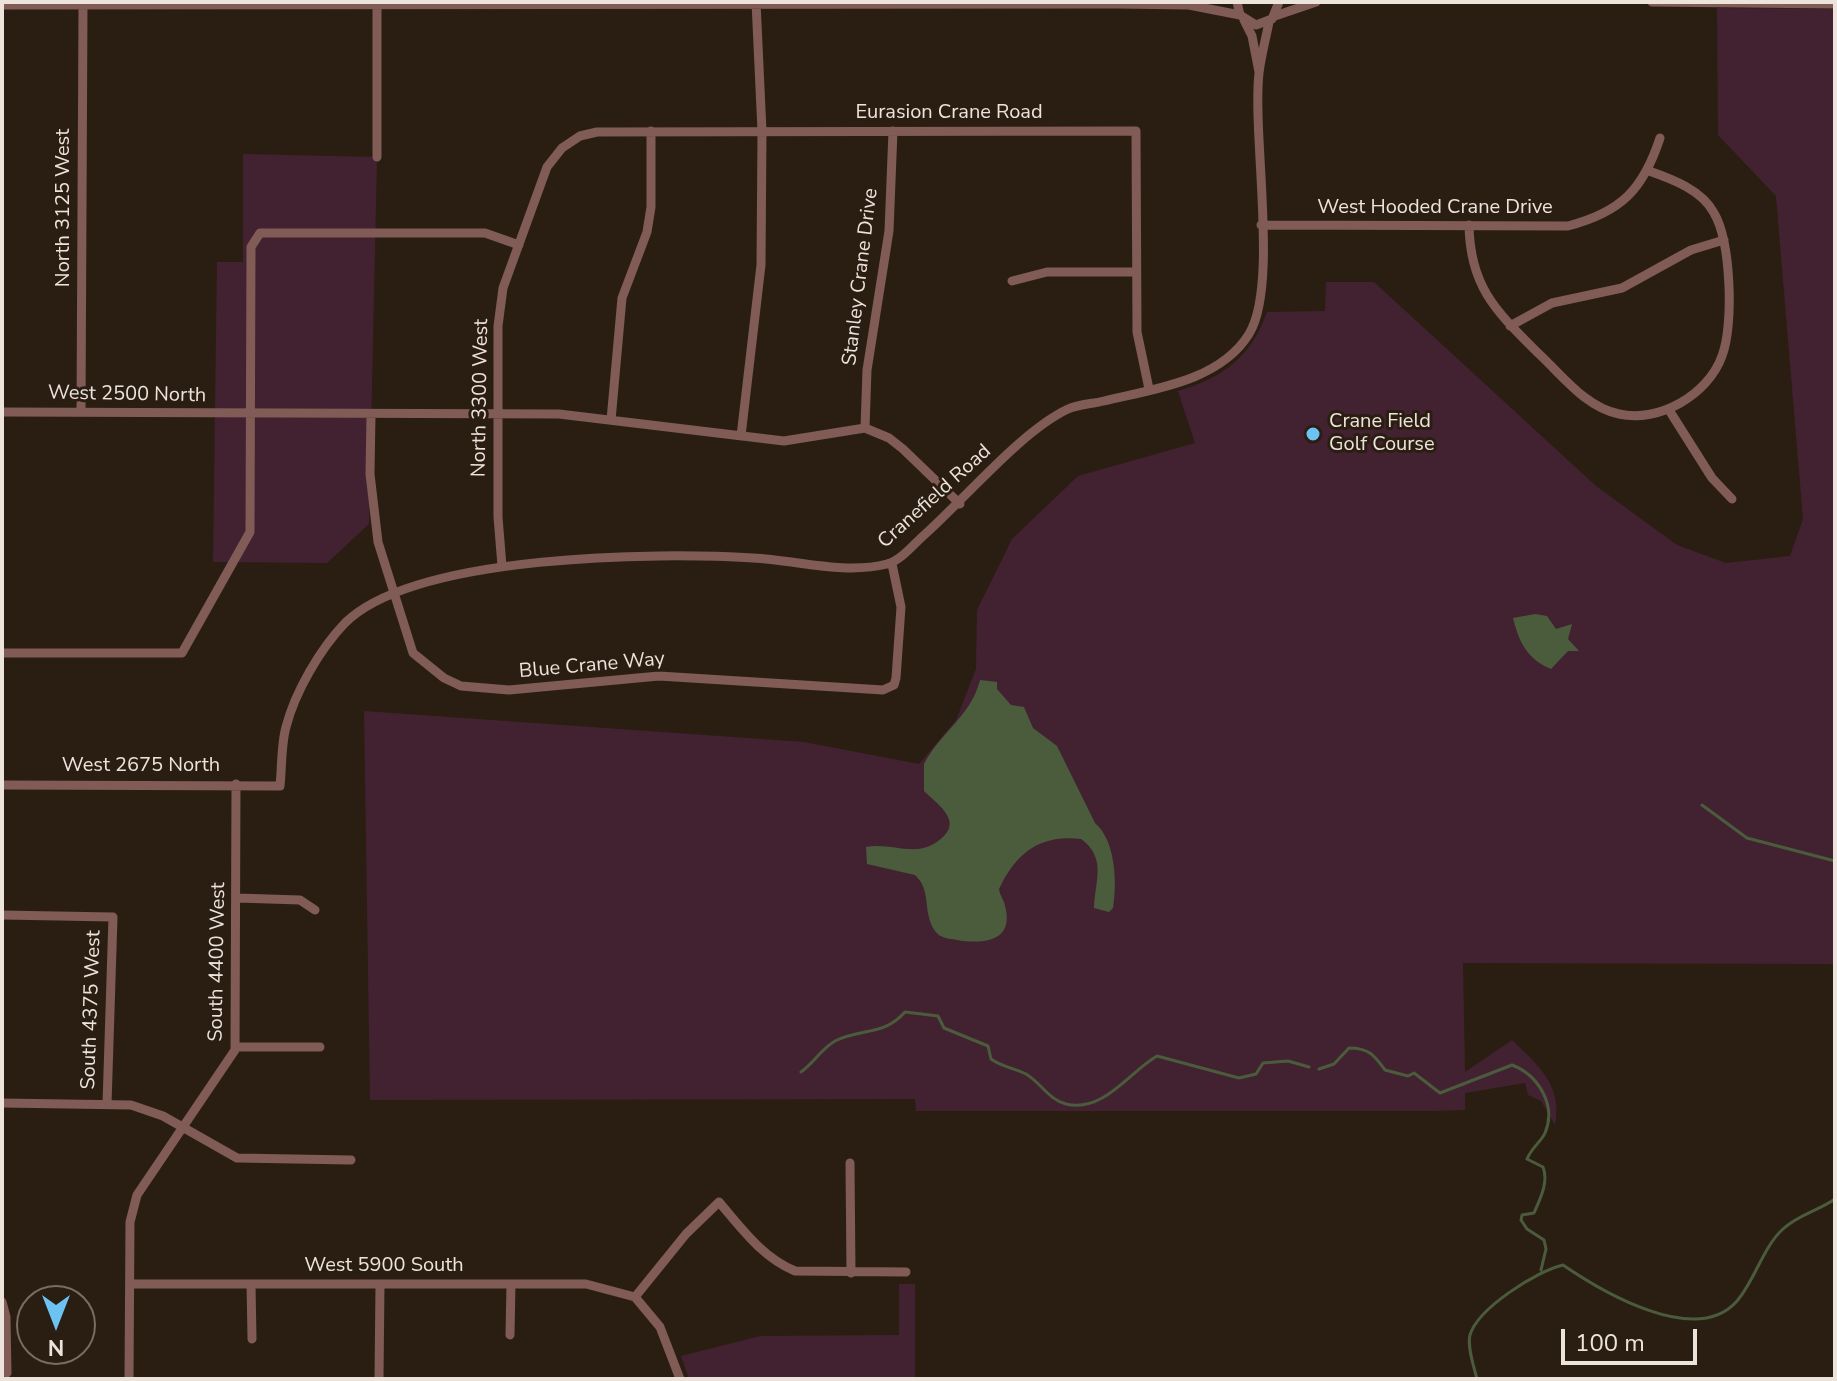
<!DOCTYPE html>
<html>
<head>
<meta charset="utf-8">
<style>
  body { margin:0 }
  #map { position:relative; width:1837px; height:1381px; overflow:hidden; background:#2a1e13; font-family:"Nunito Sans",sans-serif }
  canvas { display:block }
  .frame { position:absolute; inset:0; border:4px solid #ece3db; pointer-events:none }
  .north { position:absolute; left:16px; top:1285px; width:80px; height:80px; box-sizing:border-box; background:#2a1e13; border:2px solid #786d63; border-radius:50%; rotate:180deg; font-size:22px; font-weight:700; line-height:32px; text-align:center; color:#ece3db }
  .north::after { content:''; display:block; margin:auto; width:28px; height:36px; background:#6cc3f2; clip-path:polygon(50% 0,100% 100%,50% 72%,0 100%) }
  .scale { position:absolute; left:1561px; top:1329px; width:136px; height:36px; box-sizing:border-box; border:4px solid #ece3db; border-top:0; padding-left:10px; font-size:24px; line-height:28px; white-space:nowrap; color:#ece3db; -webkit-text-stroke:6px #2a1e13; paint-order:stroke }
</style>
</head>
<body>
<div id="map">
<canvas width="1837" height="1381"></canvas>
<div class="frame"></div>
<div class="north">N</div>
<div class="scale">100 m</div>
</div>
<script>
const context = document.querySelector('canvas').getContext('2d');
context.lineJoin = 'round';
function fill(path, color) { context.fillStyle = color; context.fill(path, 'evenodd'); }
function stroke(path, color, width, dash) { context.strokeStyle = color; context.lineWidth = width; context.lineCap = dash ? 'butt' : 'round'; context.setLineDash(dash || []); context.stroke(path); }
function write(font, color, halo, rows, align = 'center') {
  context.font = font + ' "Nunito Sans",sans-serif'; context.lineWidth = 6; context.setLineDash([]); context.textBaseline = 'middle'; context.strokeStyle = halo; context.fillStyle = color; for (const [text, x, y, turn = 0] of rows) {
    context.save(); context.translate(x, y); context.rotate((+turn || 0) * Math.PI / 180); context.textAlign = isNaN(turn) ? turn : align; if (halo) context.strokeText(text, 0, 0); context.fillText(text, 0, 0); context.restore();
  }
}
fill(new Path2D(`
  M1717 8 1835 9V964L1463 963 1465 1072 1512 1040C1538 1065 1563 1086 1555 1125L1541 1101 1528 1095 1525 1083 1465 1093V1110L1432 1111H916L915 1099 370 1100 364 711 804 742 919 764 956 720 976 669 977 610 1012 539 1078 476 1195 443 1178 391C1223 378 1251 357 1267 312L1325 311 1326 282H1374L1596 486 1677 545 1726 563 1790 556 1803 519 1776 196 1718 135Z
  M243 154 377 157 369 524 327 563 213 562 217 262H243Z
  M899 1284H915V1379H689L681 1356 760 1336 899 1335Z`), '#422231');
fill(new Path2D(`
  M1535 614 1547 616 1556 629 1572 624 1568 639 1579 651H1568L1551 669C1527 659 1519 642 1513 618Z
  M980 680 997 682V689L1011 705 1024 707 1033 728 1057 746 1095 823C1116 841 1117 883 1113 908L1109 912 1094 908C1095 881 1107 858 1081 839 1040 834 1016 853 999 889 1000 896 1004 900 1005 906 1015 943 981 944 957 940 948 938 941 939 935 931 922 912 932 890 915 875L867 864 866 847C895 842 919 861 944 836 961 819 936 803 924 791V764C940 733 971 716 980 680Z`), '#4b5c3c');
stroke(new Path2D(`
  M1702 805 1747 838 1835 861
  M1319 1069 1334 1064 1349 1048C1369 1048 1374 1055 1385 1070L1408 1076 1414 1073 1440 1093 1512 1065C1538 1075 1557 1105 1545 1133 1541 1142 1532 1147 1527 1159L1543 1167C1549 1182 1540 1199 1534 1213L1522 1215 1521 1220 1527 1229 1544 1240 1546 1249 1541 1270
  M801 1072C814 1063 821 1049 835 1041 861 1028 884 1036 905 1012L938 1016 944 1028 988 1046 991 1059C1002 1067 1014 1068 1026 1074 1040 1082 1049 1100 1066 1104 1104 1113 1129 1072 1157 1056L1239 1078 1256 1074 1263 1063 1288 1061 1309 1067
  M1477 1379C1474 1367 1467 1347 1470 1335 1478 1308 1537 1271 1563 1265 1601 1291 1696 1348 1737 1301 1755 1280 1763 1247 1783 1229 1799 1214 1818 1211 1835 1199`), '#4b5c3c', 3);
stroke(new Path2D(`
  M1237 2 1240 15 1256 25 1272 19 1279 2
  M1652 2 1835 4
  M2 5 1117 4 1189 5 1240 15
  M377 5V157
  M1275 16 1316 2
  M1244 20 1252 36 1259 72
  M1261 225 1568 226C1621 212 1643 190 1660 138
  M1469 225C1470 287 1496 311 1538 353 1562 375 1585 407 1619 414 1659 423 1708 395 1722 356 1734 325 1731 242 1714 213 1702 190 1672 179 1649 171
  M1012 281 1047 272H1136
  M1510 326 1552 303 1622 288 1691 250 1724 240
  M1669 410 1712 478 1732 499
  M2 412 559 414 784 441 865 428 889 438 903 449 960 504
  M81 412 83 5
  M371 415 370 474 378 542 413 653 444 678 461 686 509 690 659 676 883 690 894 685 896 678 901 607 892 564
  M611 420 622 298 647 232 651 207V131
  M865 428 867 370 889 231 893 131
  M741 436 761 265 762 131 756 2
  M502 566 498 517V326L503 288 547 167 562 148 580 136 597 132 1136 131 1137 332 1149 389
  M2 653H182L250 532 251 247 260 233H485L519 245
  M2 785 280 786C282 767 281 745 286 727 295 692 320 649 345 623 415 554 657 552 753 558 796 560 844 575 887 564 900 561 912 546 922 537 964 500 1021 431 1068 409 1079 404 1092 404 1104 401 1154 389 1220 381 1249 334 1279 285 1252 136 1259 73 1261 56 1266 38 1269 22
  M237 898 300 900 315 910
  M2 915 113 917 107 1104
  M235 1047H320
  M2 1103 131 1105 163 1116 237 1158 351 1160
  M850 1163 851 1273
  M130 1284H586L635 1297
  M251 1284 252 1339
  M2 1302 6 1317 7 1373
  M510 1335 511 1284
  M129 1379 130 1222 137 1195 235 1050 236 784
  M379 1379 380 1284
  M680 1379 660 1327 635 1297 686 1234 719 1202C742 1229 762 1257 795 1271L906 1272`), '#815b56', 9);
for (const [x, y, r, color] of [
  [1313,434,8,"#6cc3f2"]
]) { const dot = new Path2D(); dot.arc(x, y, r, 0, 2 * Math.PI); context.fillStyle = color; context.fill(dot); stroke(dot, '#2a1e13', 3); }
write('20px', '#ece3db', '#2a1e13', [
  ["Eurasion Crane Road",949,113],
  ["North 3125 West",64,208,-90],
  ["West Hooded Crane Drive",1435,208],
  ["Stanley Crane Drive",861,277,-83],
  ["West 2500 North",127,395,1],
  ["North 3300 West",481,398,-89],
  ["Cranefield Road",935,497,-42],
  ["Blue Crane Way",592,666,-5],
  ["West 2675 North",141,766],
  ["South 4400 West",218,962,-89],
  ["South 4375 West",92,1010,-88],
  ["West 5900 South",384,1266]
]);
write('20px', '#ece3db', '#2a1e13', [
  ["Crane Field",1329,422],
  ["Golf Course",1329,445]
], 'left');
</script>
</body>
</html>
